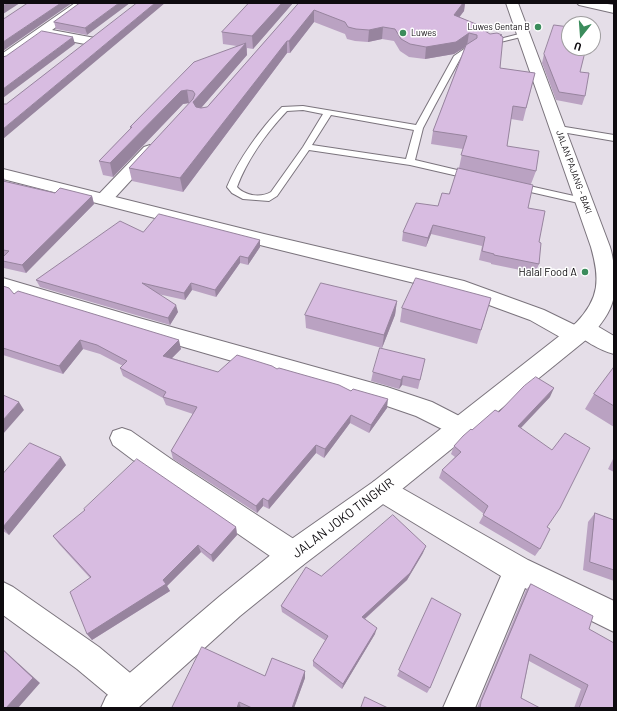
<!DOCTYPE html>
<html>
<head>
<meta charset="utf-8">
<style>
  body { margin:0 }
  #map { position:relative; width:617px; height:711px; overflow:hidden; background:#e5dee8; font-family:Barlow,sans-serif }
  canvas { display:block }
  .frame { position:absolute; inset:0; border:4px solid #0e0b0f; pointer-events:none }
  .north { position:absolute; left:561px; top:16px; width:40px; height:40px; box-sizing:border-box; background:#fff; border:1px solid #9f9d9f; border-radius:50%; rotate:197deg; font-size:11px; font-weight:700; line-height:16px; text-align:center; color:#0e0b0f }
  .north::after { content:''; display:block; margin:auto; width:14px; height:18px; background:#3b8c5c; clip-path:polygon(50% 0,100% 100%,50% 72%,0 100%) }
</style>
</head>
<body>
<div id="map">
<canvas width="617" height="711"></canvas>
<div class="frame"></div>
<div class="north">U</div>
</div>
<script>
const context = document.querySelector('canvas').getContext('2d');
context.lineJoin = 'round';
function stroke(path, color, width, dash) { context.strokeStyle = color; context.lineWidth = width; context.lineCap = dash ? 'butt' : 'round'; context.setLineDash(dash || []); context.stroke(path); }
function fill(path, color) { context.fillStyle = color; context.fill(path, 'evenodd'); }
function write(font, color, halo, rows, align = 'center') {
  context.font = font + ' Barlow,sans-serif'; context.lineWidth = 3; context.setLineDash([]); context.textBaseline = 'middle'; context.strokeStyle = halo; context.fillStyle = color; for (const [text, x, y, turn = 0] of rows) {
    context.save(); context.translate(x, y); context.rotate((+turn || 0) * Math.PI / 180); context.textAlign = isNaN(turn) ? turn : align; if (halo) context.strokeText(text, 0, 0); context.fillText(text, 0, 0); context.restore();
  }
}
const service = new Path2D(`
  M523 33 525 34V36L488 45 484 43Z
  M467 47H470L474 49 461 57 435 105 423 128 415 160 474 174 476 176 474 178 471 179 410 165 309 150 277 196 269 201 243 199 232 193 227 187C238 160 261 128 282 107L303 106 416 125 454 56ZM303 110 323 114 303 147 271 192C261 198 245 196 237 187 247 160 267 132 287 111ZM331 115 414 130 406 159 312 145Z
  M559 126 614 135V141L556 131 555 129Z
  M516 183 583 198 588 201 583 204 513 188 511 186 513 184Z`);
const minor = new Path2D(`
  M75 3H89L52 30 95 38 96 41 95 44 90 45 44 36 8 62 3 63V53Z
  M577 3H601L614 5V13L579 5Z
  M150 145 156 147 158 150 156 153 110 203 104 204 98 203 95 199 98 195 144 147Z
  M3 278 139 318 387 387 432 402 469 421 472 428 469 435 460 438 416 416 384 405 139 334 3 292Z
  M584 321 592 323 614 336V354C602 351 579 339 573 329L576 323Z
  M122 428 131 431 171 459 303 545 307 555 303 565 293 569 283 565 153 475 113 445 110 438 113 431Z
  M382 478 391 482 528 560 614 601V632L525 588 475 708H443L501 576 373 498 369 490 373 482Z
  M3 582 13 587 99 647 141 682 146 693 141 704 132 708H128L119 704 77 669 3 615Z`);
const tertiary = new Path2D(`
  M3 169 264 234 464 281 544 310 583 329 586 335 583 341 575 343 567 341 530 320 459 294 264 246 3 179Z`);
const secondary = new Path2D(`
  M506 3H518L610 247C614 259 617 288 613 300 610 313 600 325 592 335L391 498 303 565 240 616 138 708H101L106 697 119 682 220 596 283 545 373 482 576 323C600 298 600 279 591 247Z`);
stroke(service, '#7b747d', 2);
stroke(minor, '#7b747d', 2);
stroke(tertiary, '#7b747d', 2);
stroke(secondary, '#7b747d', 2);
fill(service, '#fff');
fill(minor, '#fff');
fill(tertiary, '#fff');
fill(secondary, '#fff');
fill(new Path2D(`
  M80 3 87 35 56 29 54 22Z
  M249 3H293L253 49 247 48V55L201 108 207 107 299 3H465L464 11 459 17 488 29 487 33 490 34 502 35 500 68 535 73 523 121 511 119 507 146 536 171 531 184 528 208 539 242V264L535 273 491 264V263L479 260 482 246 431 234 426 247 402 241 403 232 438 206 449 194 459 168 463 149 431 144 433 131 465 47 454 54 425 59 409 57 400 51 394 41 382 39 368 42 355 41 347 39 345 34 314 22 290 53H287L183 192 132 181 129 168 190 103H189L183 104 113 177 103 175 99 161 130 129V127L237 46 223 44 222 32Z
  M544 54 580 72 585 96 582 105 556 100 542 63Z
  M3 178H4L6 182 55 193 92 196 94 204 26 273 4 268 3 265Z
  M143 232 260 240V247L248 265 240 263 216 297 192 290 185 300 158 294 178 312 170 325 40 287 36 280Z
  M3 286 14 294 181 349 172 358 218 372 277 369 351 391 387 408 369 433 350 423 324 458 316 453 269 509 263 506 257 513 173 459 171 451 193 414 166 405 163 398 123 376 120 368 123 366 100 354 83 349 63 374 3 355Z
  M491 298 477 344 400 322 402 308Z
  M397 301 395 315 382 348 306 328 305 315Z
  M614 367V427L585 409 594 394Z
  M423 368 418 389 402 385 399 389 371 381 373 372Z
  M550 397 521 428 547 527 540 549 535 556 479 523 484 514 439 478 442 470 455 457 451 454 454 446 472 430 499 412Z
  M614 457V472L608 469Z
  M66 465 9 535 3 531V474Z
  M84 509 236 527 237 535 213 562 201 552 167 586 170 591 92 640 87 634 90 578 59 544 53 536 85 511Z
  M595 513 614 520V581L583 570 588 522Z
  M423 553 407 580 365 619 375 634 342 689 313 666V661L326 641 282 612 281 606Z
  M531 584 589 629 614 708H574L581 689 529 661 521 698 540 708H477L526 590Z
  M432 598 430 688 427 693 397 676Z
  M305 671V678L294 708H172L265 676Z`), '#baa2c2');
fill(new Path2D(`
  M7 3H20L3 14V6Z
  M61 3H72L3 51V42Z
  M119 3H130L87 35 85 28Z
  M155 3H165L3 139V129Z
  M282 3H293L253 49 252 36Z
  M463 3H465L464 11 452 27 454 15Z
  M314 10V22L290 53 289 41Z
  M383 27 382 39 368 42 369 30Z
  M469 33 467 46 454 54 425 59 426 47Z
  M73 37 75 44 3 98V89Z
  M287 41V53L183 192 180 178Z
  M246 43 247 55 195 115 193 102Z
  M187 90 189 103 183 104 113 177 110 163 181 91Z
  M92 196 94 204 26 273 22 265Z
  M433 225 431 234 426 247 428 238Z
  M260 240V247L248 265V258Z
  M240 256V263L216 297 215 290Z
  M191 283 192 290 185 300 184 293Z
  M397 301 395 315 382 348 384 335Z
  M176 305 178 312 170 325 168 318Z
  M80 340 83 349 63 374 59 366Z
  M179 340 181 349 166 364 163 356Z
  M403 376 402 385 399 389 401 380Z
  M554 388 550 397 514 435 518 426Z
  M388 399 387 408 369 433 371 425Z
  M19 402 24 410 3 434V420Z
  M351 415 350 423 324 458 325 449Z
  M316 445V453L269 509 268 501Z
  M61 457 66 465 9 535 3 527Z
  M263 498V506L257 513 256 506Z
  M236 527 237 535 213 562 211 555Z
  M198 545 201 552 167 586 170 591 92 640 87 634 163 580Z
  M426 546 423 553 407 580 360 623 362 617Z
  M377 628 375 634 342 689 343 684Z
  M3 649 7 653 40 683 18 708H6Z
  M305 671V678L294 708H292Z
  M239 702 241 708H237Z`), '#97849e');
const building = new Path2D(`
  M3 3H7L3 6Z
  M28 3H61L3 42V19L5 18Z
  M80 3H119L85 28 54 22Z
  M137 3H155L3 129V104H6Z
  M249 3H282L252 36 222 32Z
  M299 3H463L454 15 488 29 485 31 490 34 497 33 502 35H500L503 37 500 68 535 73 526 108 513 106 507 146 539 151 536 171 461 155 467 136 433 131 466 45 477 38V35L469 33 456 42 426 47 410 44 401 39 395 29 383 27 369 30 356 29 348 27 345 22 314 10 289 41H287L180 178 129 168 193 99 195 94 193 91 187 90 181 91 110 163 99 161 132 127H130L194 62 246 43 193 102 196 107 201 108 207 107Z
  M554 25 569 27V48H584L583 52H585L580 72 589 73 585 96 559 92 544 54Z
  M42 31 73 37 3 89V57L6 56Z
  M458 168 533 185 528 208 545 211 539 242 541 243 539 264 494 255V254L482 251 485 237 433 225 428 238 403 232 416 203 438 206 442 193 449 194Z
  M3 181 55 193 60 188 92 196 22 265 3 261V257L9 251 3 250Z
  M159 214 260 240 248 258 240 256 215 290 191 283 184 293 142 283 176 305 168 318 36 280 120 221 143 232Z
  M416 278 491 298 481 330 402 308Z
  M321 283 397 301 384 335 305 315Z
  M3 286 9 288 14 294 18 291 179 340 163 356 218 372 237 355 272 366 277 369 279 368 339 385 351 391 353 389 388 399 371 425 351 415 325 449 316 445 268 501 263 498 256 506 171 451 197 407 163 397 166 392 120 368 127 361 97 345 80 340 59 366 3 348Z
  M380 348 425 359 420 380 403 376 401 380 373 372Z
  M614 367V406L594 394Z
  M536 377 554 388 518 426 552 450 565 433 590 448 560 508 547 527 550 529 540 549 483 515 488 506 442 470 461 452 454 446 463 436 471 429 472 430 495 410 499 412 524 386Z
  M3 395 19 402 3 420Z
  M30 443 61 457 3 527V474Z
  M137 459 236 527 211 555 198 545 163 580 166 584 87 634 70 592 91 577 53 536 85 510 84 509Z
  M595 513 614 520V570L590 562Z
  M393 515 426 546 410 573 362 617 377 628 343 684 313 661 328 636 281 606 306 567 321 576Z
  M531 584 593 616 589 629 614 643V708H579L588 685 530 654 521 698 540 708H480L481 702Z
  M432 598 461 614 430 688 399 670Z
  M202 647 265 676 272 658 305 671 292 708H252L239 702 237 708H172Z
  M3 650 33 678 6 708H3Z
  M365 697 388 708H361Z`);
fill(building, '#d8bce1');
stroke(building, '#97849e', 1);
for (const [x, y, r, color] of [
  [538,27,4,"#3b8c5c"],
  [403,33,4,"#3b8c5c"],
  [585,272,4,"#3b8c5c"]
]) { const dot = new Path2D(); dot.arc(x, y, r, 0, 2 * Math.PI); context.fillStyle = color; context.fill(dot); stroke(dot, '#fff', 1.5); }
write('9px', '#0e0b0f', '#fff', [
  ["Luwes Gentan B",530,27],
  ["Luwes",411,33,"left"]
], 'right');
write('9px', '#0e0b0f', '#fff', [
  ["JALAN PAJANG - BAKI",574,172,70]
]);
write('11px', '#0e0b0f', '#fff', [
  ["Halal Food A",577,272]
], 'right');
write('13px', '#0e0b0f', '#fff', [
  ["JALAN JOKO TINGKIR",343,518,-37]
]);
</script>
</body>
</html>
